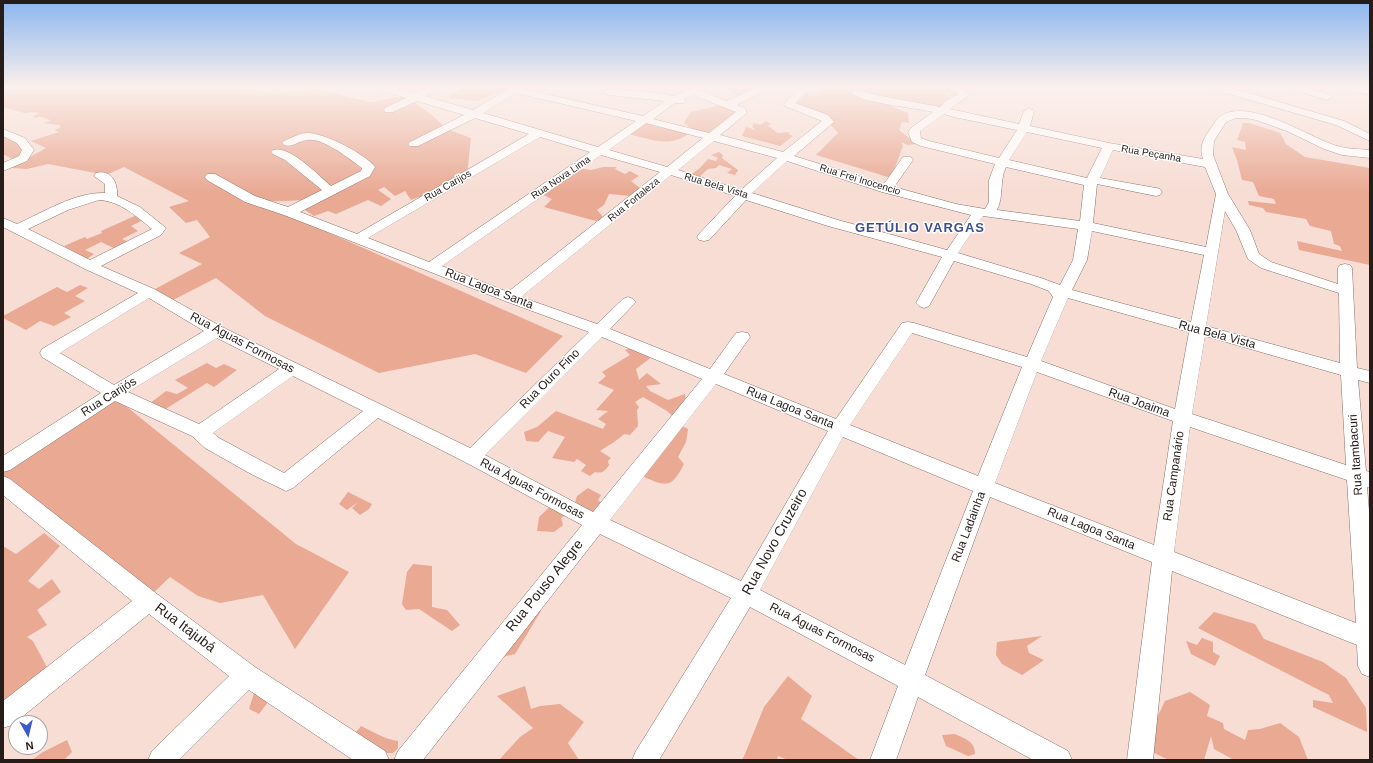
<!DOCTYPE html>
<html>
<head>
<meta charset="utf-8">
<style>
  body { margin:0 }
  #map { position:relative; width:1373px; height:763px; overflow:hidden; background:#f7ddd4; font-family:Arial,sans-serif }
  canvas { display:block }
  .frame { position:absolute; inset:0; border:4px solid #261d1a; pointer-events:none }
  .north { position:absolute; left:8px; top:715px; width:40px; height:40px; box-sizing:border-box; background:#fff; border:1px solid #a8a5a3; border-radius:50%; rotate:172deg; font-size:11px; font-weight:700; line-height:16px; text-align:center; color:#261d1a }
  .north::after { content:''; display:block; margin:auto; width:14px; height:18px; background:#3c59cb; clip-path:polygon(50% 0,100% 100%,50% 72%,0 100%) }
</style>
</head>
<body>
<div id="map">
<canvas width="1373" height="763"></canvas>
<div class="frame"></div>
<div class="north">N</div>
</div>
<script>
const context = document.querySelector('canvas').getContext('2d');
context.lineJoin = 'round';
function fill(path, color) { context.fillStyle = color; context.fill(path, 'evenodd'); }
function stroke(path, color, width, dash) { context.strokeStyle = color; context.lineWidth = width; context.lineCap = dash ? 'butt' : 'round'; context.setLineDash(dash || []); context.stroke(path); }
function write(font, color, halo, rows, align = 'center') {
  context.font = font + ' Arial,sans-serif'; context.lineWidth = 3; context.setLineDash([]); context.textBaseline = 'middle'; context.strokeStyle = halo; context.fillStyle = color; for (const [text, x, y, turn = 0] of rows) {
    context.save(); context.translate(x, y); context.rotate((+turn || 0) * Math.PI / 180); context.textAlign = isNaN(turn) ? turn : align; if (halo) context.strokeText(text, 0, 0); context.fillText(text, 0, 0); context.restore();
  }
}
fill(new Path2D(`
  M3 86H231L271 94 318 90 370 102 402 96 409 98 433 116 447 129 471 138 467 175 437 190 411 200 405 191 395 196 384 187 378 190 391 199 381 206 368 200 336 214 328 211 314 216 305 210 307 200 259 202 563 336 526 373 475 354 379 373 265 316 216 278 173 300 155 289 202 264 179 253 210 237 197 220 186 223 169 207 189 201 124 167 106 175 48 164 27 169 10 168 46 148 31 141 59 132 54 130 60 128V125L43 123 51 121C45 117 41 116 35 118L33 116 40 113 34 112 24 113 3 107Z
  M465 86H517L476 101 448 98Z
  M723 86H765L740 97Z
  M824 86H948L962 95 956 98 947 93 941 92 953 99 941 109 890 102 886 104 908 113 909 123 902 122 899 130 917 144 907 145 901 142 903 146 891 178 816 155 838 133 830 124 832 120 795 105 808 91 819 93 824 88Z
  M721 105 739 112 709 134 695 131 684 123 691 112Z
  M642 121 653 123V126L690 132C672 149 650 139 629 134Z
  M766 121 771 124 768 126 778 133 790 132 788 134 793 136 780 146 742 136 746 127 756 130 752 127 754 123 761 125Z
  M1243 123H1249L1280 133 1286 144 1305 157 1370 168V265L1299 250 1297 241 1342 251 1340 246 1334 244 1331 231 1310 226 1306 219 1266 212 1263 208 1249 205 1248 201 1276 204 1274 199 1259 196 1253 182 1242 180 1237 160 1232 147 1246 150 1245 142 1237 140Z
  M3 136 19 144 24 150 21 156 14 160 3 154Z
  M719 152 723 155 722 158 738 170 735 175 727 173 732 169 719 165 716 168 708 169 699 177 690 175 700 168 708 159 716 161 718 158 711 155Z
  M603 167H617L615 169 625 174 630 171 639 176 631 181 641 189 631 196 609 194 604 205 597 210 604 218 596 221 544 207 552 199 539 193 578 168 591 170Z
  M137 215 145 219 131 226 138 231 122 239 131 243 118 250 101 242 85 250 94 254 87 259 64 246 85 237 87 239 102 233 101 231Z
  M80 285 88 288 75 296 85 301 64 313 71 317 54 326 40 321 26 330 3 318V316L57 287 67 292Z
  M633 347 654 355 636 369 639 380 647 373 661 384 646 386 650 391 668 400 685 394 686 405 675 418 667 411 643 397 635 402 639 407 637 410 638 426 630 435 624 434C617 441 609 445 600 451L611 458 608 461 609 465C605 471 602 474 595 472L590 476 581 471 586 465 577 459 574 462 552 458 565 437 548 431 538 442 526 441 524 432 537 427 556 411 603 429 606 424 598 419 608 411 596 410 614 390 598 383 606 376 602 372 630 355 625 350Z
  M207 363 216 368 224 364 237 370 214 387 207 383 164 410 149 404 166 391 177 394 188 388 175 380Z
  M116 398 296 544 349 572 295 649 263 595 220 603 198 596 170 577 150 596 3 476V472Z
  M679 424 688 429 686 442 678 457 684 464C670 492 664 485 639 475Z
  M588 488 601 495 598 500 602 504 591 517 575 503 577 496Z
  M348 492 372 504 369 509 360 515 352 508 358 502 347 510 339 504Z
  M553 504 570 513 561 518 563 525 554 532 537 531 539 517Z
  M44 533 60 546 28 581 39 589 52 579 61 592 37 610 47 625 27 637 33 641 50 673 3 708V546L16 554Z
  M413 564 432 566V607L447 610 460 625 452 631 419 609 406 610 402 604 407 572Z
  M538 599 541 611 515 654 497 658Z
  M1214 612 1255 624 1264 639 1323 662 1346 678 1366 708 1367 732 1313 707V700L1333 703 1329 695 1198 628Z
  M1042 636 1027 646 1029 653 1044 660 1022 675 1002 664 996 655 997 642Z
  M1202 638 1213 642V652L1220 656 1215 666 1191 654 1186 641 1197 645Z
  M788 676 812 696 801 719 859 760H788L778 756 777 760H742L745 754 764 707Z
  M525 686 531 709 540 706 560 704 584 722 568 743 579 760H499L520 737 533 728 497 696Z
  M1190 692 1210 705 1207 716 1223 723 1224 729 1245 740 1248 730 1260 729 1280 723 1299 737 1308 760H1234L1214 749 1211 736 1204 760H1169L1152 752V728L1165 701Z
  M254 693 271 698 259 714 249 709Z
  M361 726C371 731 387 740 398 741V748L393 753H387L352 737Z
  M955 734C965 739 975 741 975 754L968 756 946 746 942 735Z
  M67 740 72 752 64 760H32L43 752Z`), '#e9a993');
const minor = new Path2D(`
  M373 86H390L415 93 429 86H443L425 96 473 110 513 86H526L523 89 643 116 665 101 608 95 603 92 608 89 658 93 673 96 693 88 727 101 760 86H774L737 105 745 108 747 113 720 135 783 152 822 121 785 106 784 104 801 86H812L795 103 828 115 834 122 794 156 884 184 903 157H911L913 160 894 187 956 204 985 209 989 202V180L995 164 921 146 912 142 908 132 912 127 933 112C918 108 860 103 852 93L853 91 857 90 881 96 940 107 946 101 958 94 948 86H960L969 95 950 109 1019 124 1024 111 1029 108 1034 111 1030 126 1109 143 1203 159C1199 148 1203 139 1209 131 1212 127 1215 121 1218 118 1245 95 1307 136 1334 145 1345 149 1358 149 1370 150V158L1342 155 1324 149 1287 131 1256 120 1246 118H1236L1226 122 1214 141 1213 155 1228 194 1250 230 1259 254 1271 262 1338 284V268L1340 265 1345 264 1350 265 1352 268 1357 368 1370 371V383L1358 380 1366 471 1370 472V488L1367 487 1370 523V677L1362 674 1358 666 1357 645 1172 571 1153 760H1127L1152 562 990 497 925 675 1068 751 1072 760H1033L918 697 896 760H870L898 686 750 607 659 760H632L636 751 731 598 600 534 423 760H394L398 751 582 525 465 462 378 418 293 488 286 491 251 474 205 448 192 436 115 401 10 470 3 472V456L101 393 42 357 40 353 42 349 138 293 85 269 3 227V218L17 224C44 212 75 192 105 193V184L94 176 96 173C111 169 118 182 117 196L140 207 166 228 161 235 101 266 154 289 222 327 470 448 589 332 505 301 284 215 245 202 207 180 205 177 207 174H215L255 196 288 207 322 190 285 160 273 154 271 152 273 150C290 145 318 175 331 186L361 171 362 168C349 159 324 138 308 140 299 140 293 148 284 145L282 143 284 141C292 138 299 133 307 133 323 132 367 155 375 167L370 176 300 212 357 234 529 134 475 118 418 146H410L408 144 410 142 464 115 417 101 393 112H385L384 110 385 108 406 98 374 88ZM516 93 636 121 598 147 483 113ZM693 95 736 112 709 133 653 119 675 103H684L685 101 684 99ZM944 114 954 117 1017 130 999 158 929 141 921 138 920 131ZM646 123 703 138 667 167 609 150ZM1027 132 1102 148 1087 178 1009 160ZM540 137 590 152 429 262 368 238ZM714 141 777 158 741 190 678 170ZM1113 150 1205 167 1216 194 1206 247 1093 223 1097 184 1156 196 1160 195 1162 192 1160 189 1156 188 1100 178ZM601 155 660 172 508 292 442 266ZM787 161 882 192 971 215 947 250 838 220 752 193ZM1006 167 1084 185 1080 221 997 210C1004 196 999 182 1006 167ZM671 175 735 196 699 234 697 237 699 240 704 241 709 240 746 200 828 226 942 257 916 303 919 306 924 308 929 306 954 261 1031 284 1049 291 1053 297 1027 357 914 323 908 322 902 323 836 419 724 374 750 337 748 333 742 332 736 333 710 369 610 329 633 305 636 302 633 299 628 297 623 299 597 324 521 297ZM99 200C120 201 136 216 152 229L90 260 28 229 68 210ZM1225 211 1236 230 1248 259 1261 268 1339 293 1340 363 1206 326ZM983 216 1078 229 1073 260 1060 285 1041 278 958 253ZM1092 231 1204 255 1191 322 1072 290 1087 260ZM149 298 204 331 114 385 60 353ZM1068 298 1189 332 1175 409 1041 361ZM912 333 1022 367 978 476 850 425ZM1205 336 1341 375 1346 465 1192 414ZM602 337 702 379 593 512 485 455ZM217 338 279 369 199 424 128 392ZM1037 372 1173 421 1154 545 995 483ZM293 376 363 411 284 473 219 438 213 433ZM716 384 828 431 741 581 610 520ZM1190 427 1347 480 1356 623 1174 552ZM843 437 973 491 905 665 760 590Z
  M1208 86H1225L1344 121 1370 134V141L1336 125 1209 88Z
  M1286 86H1302L1331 95 1332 97 1327 100 1287 88Z
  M1335 86H1356L1370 89V95L1336 88Z
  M3 129 25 138 34 150 27 161 3 171V163L19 156 22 150 17 143 3 136Z
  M3 476 10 479 157 594 255 667 385 751 389 760H353L249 690 179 760H148L152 751 229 676 149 614 12 725 3 728V701L132 601 3 495Z`);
stroke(minor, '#866f67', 1);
fill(minor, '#fff');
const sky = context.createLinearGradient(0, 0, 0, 193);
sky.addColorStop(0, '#8bb6ef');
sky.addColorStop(0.45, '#fbf0ec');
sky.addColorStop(1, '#fbf0ec00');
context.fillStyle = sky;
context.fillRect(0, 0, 1373, 193);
write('10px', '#261d1a', '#fff', [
  ["Rua Peçanha",1151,154,10],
  ["Rua Nova Lima",561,178,-34],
  ["Rua Frei Inocencio",860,180,17],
  ["Rua Carijos",448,186,-30],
  ["Rua Bela Vista",716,186,17],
  ["Rua Fortaleza",634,200,-39]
]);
write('12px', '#261d1a', '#fff', [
  ["Rua Lagoa Santa",489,289,21],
  ["Rua Bela Vista",1217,335,15],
  ["Rua Águas Formosas",242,343,28],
  ["Rua Ouro Fino",550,379,-45],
  ["Rua Carijós",109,397,-32],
  ["Rua Joaima",1139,403,20],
  ["Rua Lagoa Santa",790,408,22],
  ["Rua Itambacuri",1356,455,-94],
  ["Rua Campanário",1174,476,-82],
  ["Rua Águas Formosas",532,489,28],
  ["Rua Ladainha",969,527,-69],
  ["Rua Lagoa Santa",1091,529,22],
  ["Rua Águas Formosas",822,633,27]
]);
context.letterSpacing = '1px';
write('bold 13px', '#3c4f8a', '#fff', [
  ["GETÚLIO VARGAS",920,228]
]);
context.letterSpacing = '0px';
write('14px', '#261d1a', '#fff', [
  ["Rua Novo Cruzeiro",775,542,-61],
  ["Rua Pouso Alegre",545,586,-51],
  ["Rua Itajubá",185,628,37]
]);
</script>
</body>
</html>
